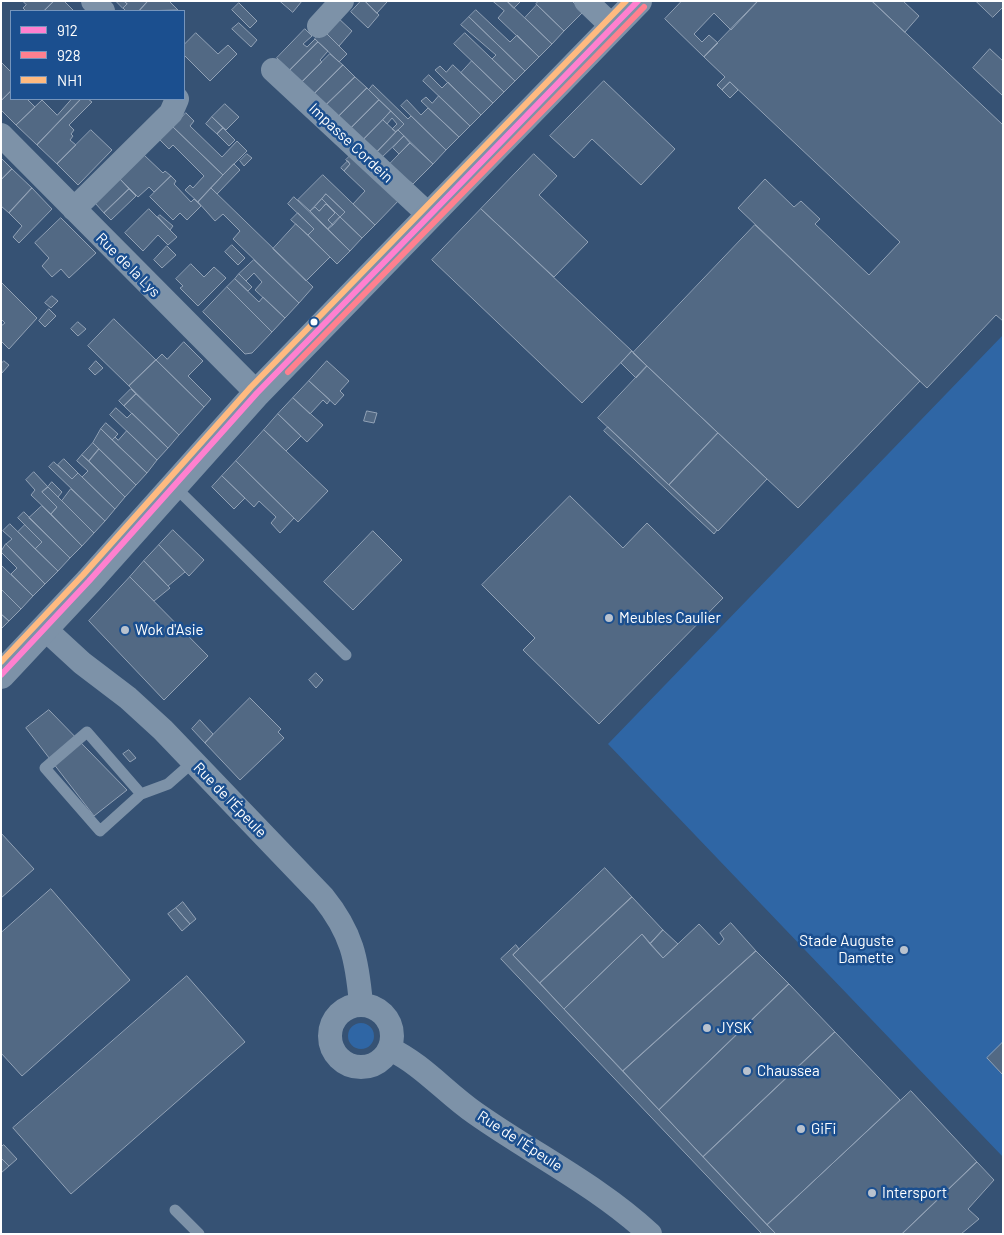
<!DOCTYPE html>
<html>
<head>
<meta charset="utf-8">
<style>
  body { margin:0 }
  #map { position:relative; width:1004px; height:1235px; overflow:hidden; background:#365274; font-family:Barlow,sans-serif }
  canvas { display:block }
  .frame { position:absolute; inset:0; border:2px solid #fff; pointer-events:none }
  .legend { position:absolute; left:10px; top:10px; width:175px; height:90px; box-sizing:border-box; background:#1b4f8f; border:1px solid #7695bc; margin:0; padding:6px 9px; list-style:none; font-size:15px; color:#fff }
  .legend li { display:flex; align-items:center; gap:10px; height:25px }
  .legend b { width:25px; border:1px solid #7695bc }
</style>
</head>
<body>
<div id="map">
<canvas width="1004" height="1235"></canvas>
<div class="frame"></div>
<ul class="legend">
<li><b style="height:6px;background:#ff80cf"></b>912</li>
<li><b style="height:6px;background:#ff808f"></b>928</li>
<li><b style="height:6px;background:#ffba80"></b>NH1</li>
</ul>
</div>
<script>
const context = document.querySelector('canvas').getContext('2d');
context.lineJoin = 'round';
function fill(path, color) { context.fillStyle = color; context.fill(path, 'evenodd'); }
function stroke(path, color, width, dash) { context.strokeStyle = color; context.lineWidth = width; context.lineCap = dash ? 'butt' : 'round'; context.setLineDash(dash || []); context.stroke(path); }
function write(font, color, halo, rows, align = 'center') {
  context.font = font + ' Barlow,sans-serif'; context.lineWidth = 5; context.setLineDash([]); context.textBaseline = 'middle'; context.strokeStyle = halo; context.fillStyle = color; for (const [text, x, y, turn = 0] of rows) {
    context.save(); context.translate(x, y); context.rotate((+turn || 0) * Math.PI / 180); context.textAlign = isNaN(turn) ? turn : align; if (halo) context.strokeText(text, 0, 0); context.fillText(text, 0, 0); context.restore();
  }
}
fill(new Path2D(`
  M1003 335V1157L608 744Z
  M348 1036a13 13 0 1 1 26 0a13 13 0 1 1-26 0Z`), '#2f66a5');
const building = new Path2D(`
  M23 1H54L44 11H26L23 8 26 5Z
  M54 1H64L74 11H44Z
  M116 1H124L127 4 123 8Z
  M124 1H148L139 11H126L123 8 127 4Z
  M148 1H169L178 10 139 11Z
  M280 1H302L293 12Z
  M361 1H365L379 15 368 28 351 12Z
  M365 1H387V2L377 13Z
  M493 1H507L552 44 539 57 498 18 504 11Z
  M507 1H521L514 8Z
  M539 1H572L583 12 564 31 536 4Z
  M682 1H758L731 30 714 13 694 34 702 42 709 35 718 43 704 57 665 19Z
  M758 1H872L1003 125V321L996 315 927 388 738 208 765 179 794 207 801 201 820 219 815 224 869 275 900 242 730 82 722 90 717 85 725 77 704 57Z
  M872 1H903L919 16 905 32Z
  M976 1H1003V7L993 17Z
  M239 3 257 21 250 28 232 10Z
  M537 5 564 31 552 44 525 18Z
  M476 10 510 42 517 35 539 57 525 71 469 17Z
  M336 16 352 31 339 46 323 30Z
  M469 17 525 71 515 81 492 59 496 55 461 25Z
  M239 23 257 40 251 47 232 29Z
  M305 29 312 36 303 44 307 47 315 39 318 42 289 71 277 58Z
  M323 30 347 54 339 62 315 39Z
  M196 33 218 54 228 45 237 54 210 81 185 56 184 58V45Z
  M465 33 515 81 504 92 454 44Z
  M318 42 328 51 320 60 322 62 302 82 289 71Z
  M990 49 1003 61V96L973 68Z
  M330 54 343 65 314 94 302 82Z
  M472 61 504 92 493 103 461 73Z
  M1 62 11 72V91L1 101Z
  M343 65 355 77 325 106 314 94Z
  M453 65 493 103 481 115 435 70 440 66 446 72Z
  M429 75 442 88 448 82 481 115 470 126 423 81Z
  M355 77 367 88 338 117 325 106Z
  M604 81 675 149 641 185 592 139 574 158 550 136Z
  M730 82 738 90 730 98 722 90Z
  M373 85 408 119 411 116 446 150 433 164 398 130 404 124 369 90Z
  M367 88 379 100 350 129 338 117Z
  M11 91V99H27L35 107 16 125 1 110V101Z
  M439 96 470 126 459 137 421 101 426 97 432 103Z
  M72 99H81L37 145 16 125 42 100 57 115Z
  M81 99H88L92 102 69 125 74 130 71 134 73 136 70 140 76 145 57 164 37 145Z
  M379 100 391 111 362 141 350 129Z
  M407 100 421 115 428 108 459 137 446 150 401 106Z
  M225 104 239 117 226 130 212 117Z
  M391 111 404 124 396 132 392 129 397 124 392 118 387 124 383 120Z
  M186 113 194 121 190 126 222 157 237 141 247 151 223 175 173 127Z
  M212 117 223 128 217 134 206 124Z
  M383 120 396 132 375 154 362 141Z
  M173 127 223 175 198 202 185 190 190 185 193 188 204 176 173 145 169 149 160 140Z
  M223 128 235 140 229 146 217 134Z
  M91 130 112 150 78 185 57 164Z
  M398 130 404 136 380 159 375 154Z
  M404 136 410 143 399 154 393 148Z
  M410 143 433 164 413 184 388 166Z
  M353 153 401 198 375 225 353 204 365 191 344 171 350 164 346 160Z
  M247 154 252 158 244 166 240 161Z
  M534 154 557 176 539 195 588 242 554 277 481 209Z
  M144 155 163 173 165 171 171 176 154 192 149 187 138 197 120 179Z
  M1 158 12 169 1 180Z
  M348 161 350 164 344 171 341 168Z
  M234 164 240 170 217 194 211 188Z
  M12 169 32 188 9 213 1 206V180Z
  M323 175 375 225 362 238 340 217 345 212 326 194 310 211 298 200Z
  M171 176 176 181 174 184 191 202 194 199 201 206 187 220 180 213 173 220 150 197Z
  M120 179 129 189 104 213 95 203Z
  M32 188 52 209 19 243 13 237 22 226 9 213Z
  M211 188 313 287 299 303 233 239 240 231 223 214 215 221 198 202Z
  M129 189 136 196 111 220 104 213Z
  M326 194 345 212 340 217 322 199Z
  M294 197 350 251 337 264 308 235 314 229 288 204Z
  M322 199 340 217 333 225 328 220 335 213 326 204 319 211 315 207Z
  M326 204 335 213 328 220 333 225 328 229 310 211 315 207 319 211Z
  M149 209 177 237 168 245 158 235 143 251 125 233Z
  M481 209 632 351 582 403 432 260Z
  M298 213 314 229 308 235 291 220Z
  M160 215 173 226 170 230 158 217Z
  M340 217 362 238 350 251 328 229Z
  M61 218 96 253 69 278 61 269 52 277 42 266 49 258 35 243Z
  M296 224 330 257 306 281 273 249Z
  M755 225 920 381 798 508 633 353Z
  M232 245 245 258 238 265 225 252Z
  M167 246 176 255 162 268 154 260Z
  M254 260 299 303 285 318 255 290 262 282 254 273 246 281 239 274Z
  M191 264 204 277 214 267 226 278 198 306 180 288 183 286 176 279Z
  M239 274 252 287 248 291 235 279Z
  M235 279 259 302 263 297 285 318 272 332 227 287Z
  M1 282 37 318 9 349 1 341V326L5 323 1 319Z
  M227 287 272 332 252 353 245 354 203 312Z
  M52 296 58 301 51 308 45 303Z
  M49 309 56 316 45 327 39 321Z
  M114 319 156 360 129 386 88 346Z
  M78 322 86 329 78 336 71 329Z
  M184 342 203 361 188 376 211 399 204 407 156 360 162 354 167 359Z
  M632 351 647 366 636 378 621 363Z
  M156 360 204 407 179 435 129 386Z
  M4 361 9 365 2 373 1 364Z
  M96 361 103 368 95 375 89 369Z
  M327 361 349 381 340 391 344 395 335 405 309 381Z
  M647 366 718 433 669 485 598 418Z
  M309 381 330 400 327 404 323 400 310 414 293 398Z
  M131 389 136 394 124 406 119 401Z
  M136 394 179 435 168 448 124 406Z
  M293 398 323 425 307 442 278 414Z
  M116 408 127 418 132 413 168 448 157 460 110 415Z
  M367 411 377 413 374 423 364 421Z
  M278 414 301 436 286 451 264 430Z
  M106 423 118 434 112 440 101 429Z
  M608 427 669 485 717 530 714 534 604 431Z
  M101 429 147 473 136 485 93 443Z
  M264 430 328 491 298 522 236 461Z
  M127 431 157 460 147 473 112 440 115 437 118 440Z
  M718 433 767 479 718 531 669 485Z
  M93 443 99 449 89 461 82 455Z
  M99 449 136 485 125 497 89 461Z
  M82 455 125 497 115 509 82 477 88 471 77 461Z
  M64 459 78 473 72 479 58 465Z
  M236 461 294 518 280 533 271 523 276 517 259 501 254 507 222 476Z
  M54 462 72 479 78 473 115 509 105 521 49 467Z
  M34 472 48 487 42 492 57 507 51 514 31 495 35 490 26 480Z
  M222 476 245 498 234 509 212 487Z
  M52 482 62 492 58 497 48 487Z
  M48 487 94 533 82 546 51 514 57 507 42 492Z
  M71 489 105 521 94 533 62 501Z
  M570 496 623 548 647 523 723 598 599 724 523 650 535 638 482 585Z
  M42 506 82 546 70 558 29 518Z
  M24 512 70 558 58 571 35 549 42 542 18 518Z
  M10 524 58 571 45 584 6 544 12 539 3 531Z
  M25 525 42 542 35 549 18 532Z
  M173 530 204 560 189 576 159 545Z
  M373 531 402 560 353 610 324 582Z
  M6 544 45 584 33 596 11 574 17 568 1 552Z
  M159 545 185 572 168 586 144 561Z
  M144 561 170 588 154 601 130 577Z
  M1 565 33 596 21 609 1 589Z
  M130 577 208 656 164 700 89 621Z
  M1 589 21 609 9 621 1 614Z
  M1 614 9 621 1 629Z
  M316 673 323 680 316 688 309 680Z
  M250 698 281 729 278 732 284 738 240 780 205 743Z
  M49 710 127 790 94 816 26 728Z
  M200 720 213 734 205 743 192 729Z
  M129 750 136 758 130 762 123 754Z
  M1 833 34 869 1 898Z
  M605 868 632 897 540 983 513 955Z
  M51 889 130 980 22 1076 1 1053V933Z
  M632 897 663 930 650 944 642 934 564 1009 540 983Z
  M183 902 196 919 190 924 176 908Z
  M176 908 190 924 182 931 168 914Z
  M731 923 756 951 623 1071 564 1009 642 934 663 958 699 924 719 945 724 939 720 933Z
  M663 930 678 944 663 958 650 944Z
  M516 945 519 949 513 955 776 1234H762L501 959Z
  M756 951 789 984 659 1110 623 1071Z
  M187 976 245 1042 71 1194 13 1128Z
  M789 984 835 1032 703 1157 659 1110Z
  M835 1032 900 1100 767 1225 703 1157Z
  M1003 1042V1075L987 1058Z
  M911 1091 977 1162 902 1234H776L767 1225Z
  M4 1145 17 1159 9 1166 1 1158V1147Z
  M1 1158 9 1166 1 1173Z
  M977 1162 994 1180 968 1209 979 1219 961 1234H902Z`);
fill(building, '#526984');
stroke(building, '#92a2b6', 1);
stroke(new Path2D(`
  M174 486 346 655
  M141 794 87 732 45 768 100 831 141 794 168 784 193 762
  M175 1210 199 1234`), '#7d92a8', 11);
stroke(new Path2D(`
  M93 1 103 11
  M586 1 613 27
  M319 26 342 1
  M273 70 430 216
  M1 135 257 393
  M74 209 171 113 177 99
  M45 629 82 663 128 698 163 730 323 897C352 933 357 959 361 1004
  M330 1036a31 31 0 1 1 62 0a31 31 0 1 1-62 0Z
  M390 1049C423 1065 445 1092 475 1113 533 1154 597 1185 650 1234`), '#7d92a8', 24);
stroke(new Path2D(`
  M1 675 89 581 257 393 638 1`), '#7d92a8', 28);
stroke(new Path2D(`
  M1 675 89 581 257 393 638 1`), '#ff80cf', 6);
stroke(new Path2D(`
  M288 372 644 7`), '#ff808f', 6);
stroke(new Path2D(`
  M1 662 83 575 251 387 626 1`), '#ffba80', 6);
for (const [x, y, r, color] of [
  [314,322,4.5,"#fff"],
  [609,618,5,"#b9c2ce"],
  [125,630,5,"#b9c2ce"],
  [904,950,5,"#b9c2ce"],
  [707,1028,5,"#b9c2ce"],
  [747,1071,5,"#b9c2ce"],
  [801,1129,5,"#b9c2ce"],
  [872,1193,5,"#b9c2ce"]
]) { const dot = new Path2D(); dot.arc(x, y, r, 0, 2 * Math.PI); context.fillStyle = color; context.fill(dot); stroke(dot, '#1b4f8f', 2); }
write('15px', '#fff', '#1b4f8f', [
  ["Impasse Cordein",351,143,43],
  ["Rue de la Lys",128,265,45],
  ["Rue de l'Épeule",230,800,46],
  ["Rue de l'Épeule",520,1141,33]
]);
write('15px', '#fff', '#1b4f8f', [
  ["Meubles Caulier",619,618],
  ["Wok d'Asie",135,630],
  ["Stade Auguste",894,941,"right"],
  ["Damette",894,958,"right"],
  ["JYSK",717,1028],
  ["Chaussea",757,1071],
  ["GiFi",811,1129],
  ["Intersport",882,1193]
], 'left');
</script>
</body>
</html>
